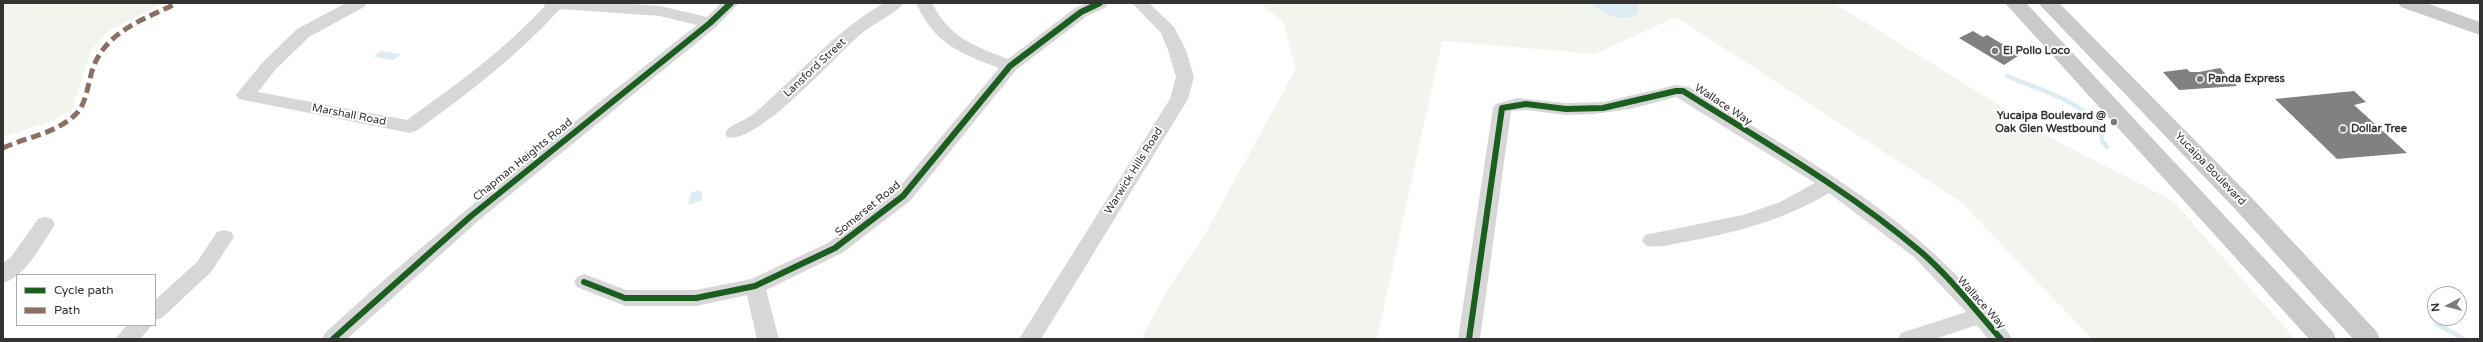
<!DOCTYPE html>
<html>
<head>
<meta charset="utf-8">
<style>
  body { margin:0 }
  #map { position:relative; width:2483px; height:342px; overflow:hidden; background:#fff; font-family:"Varela Round",sans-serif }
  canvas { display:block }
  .frame { position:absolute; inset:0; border:4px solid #333; pointer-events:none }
  .legend { position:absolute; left:16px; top:274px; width:140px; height:52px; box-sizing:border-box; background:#fff; border:1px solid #adadad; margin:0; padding:5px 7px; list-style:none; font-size:12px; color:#333 }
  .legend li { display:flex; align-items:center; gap:8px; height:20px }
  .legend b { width:20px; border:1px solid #adadad }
  .north { position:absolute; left:2427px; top:286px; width:40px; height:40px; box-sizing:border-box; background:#fff; border:1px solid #adadad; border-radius:50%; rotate:263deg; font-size:11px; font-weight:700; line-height:16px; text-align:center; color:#333 }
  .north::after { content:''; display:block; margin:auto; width:14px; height:18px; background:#7a7a7a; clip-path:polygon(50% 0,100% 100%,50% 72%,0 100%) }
</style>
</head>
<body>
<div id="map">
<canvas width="2483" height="342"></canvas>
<div class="frame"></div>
<ul class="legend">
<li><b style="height:5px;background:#1b5e20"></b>Cycle path</li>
<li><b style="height:5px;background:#8d6e63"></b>Path</li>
</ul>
<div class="north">N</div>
</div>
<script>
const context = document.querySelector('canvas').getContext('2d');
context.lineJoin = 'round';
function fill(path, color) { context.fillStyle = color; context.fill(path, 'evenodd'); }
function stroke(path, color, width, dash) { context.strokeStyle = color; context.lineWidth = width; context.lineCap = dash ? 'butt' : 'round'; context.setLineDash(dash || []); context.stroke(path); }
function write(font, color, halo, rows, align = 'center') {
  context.font = font + ' "Varela Round",sans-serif'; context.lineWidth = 4; context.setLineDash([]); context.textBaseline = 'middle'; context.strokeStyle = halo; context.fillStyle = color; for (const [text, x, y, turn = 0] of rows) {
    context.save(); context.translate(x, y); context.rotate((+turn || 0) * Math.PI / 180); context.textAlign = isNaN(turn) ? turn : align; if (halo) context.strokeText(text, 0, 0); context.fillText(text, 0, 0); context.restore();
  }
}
fill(new Path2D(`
  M3 3H164L109 31 91 50 72 110 49 122 3 137Z
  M1260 3H1834L2057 141 2173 201 2295 339H2092L1961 202 1676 17 1595 54 1442 41 1377 339H1141L1169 287 1204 236 1296 69 1283 22Z`), '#f1f5ed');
fill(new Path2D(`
  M1589 3H1638V10L1636 15C1617 23 1605 13 1589 3Z
  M380 51 401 54 394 60 374 57Z
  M698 190 702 192V200L688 205 691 193Z`), '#ddebf3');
stroke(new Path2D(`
  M2007 76C2038 89 2078 100 2101 126L2102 141 2107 147
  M2437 324 2464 339`), '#ddebf3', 4.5);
fill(new Path2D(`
  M1973 31 1983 37 1987 35 2004 45 2001 46 2018 56 2004 65 1959 38Z
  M2220 68 2237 86 2179 90 2163 72 2187 69 2190 72H2199Z
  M2354 91 2366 102 2354 105 2407 153 2337 159 2275 99Z`), '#818181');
fill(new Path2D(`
  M346 3H366L364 7 309 37 275 70 258 92 407 120C456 85 504 50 545 6L543 3H620L660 6 707 17 721 3H739L716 27 478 221 347 339H322L325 333C444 224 570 125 697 25L660 16 560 9C517 56 468 94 416 131L410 133 239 99 236 95 239 91 263 62 297 29Z
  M884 3H904C899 11 872 25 862 33 837 54 757 146 727 137L725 133C731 123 746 121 755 113 797 76 835 31 884 3Z
  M916 3H932C949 37 974 46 1008 59L1075 8 1087 3H1108L1106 7 1087 16 1016 70 910 201 842 253 766 290 779 339H757L747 295 696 306H625L577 287 574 282 577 277 584 274 626 290H696L751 279 828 243 896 191 999 68C959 53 935 44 916 3Z
  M1132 3H1149L1174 27 1186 50 1194 77 1188 99 1041 339H1019L1170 99 1176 77 1168 50 1161 33Z
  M1676 85 1689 87C1790 150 1898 207 1977 297 1989 310 2004 324 2012 339H1988L1977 325 1935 339H1898L1901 333 1966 312 1914 257 1829 193C1784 220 1735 233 1684 242 1672 244 1657 249 1645 245L1642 240 1645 235 1743 215 1780 202 1815 183 1676 97 1630 109 1594 114 1566 115 1526 110 1511 111 1480 339H1458L1493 108 1496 104 1517 98 1566 103 1603 102Z
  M45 217 52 219 55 224 52 229C39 248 26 276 3 283V263L11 257 38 219Z
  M224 230 231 232 234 237 211 272 162 318 155 320V300L197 262 217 232Z
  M127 325H152L140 339H115Z`), '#d7d7d7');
fill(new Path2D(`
  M2005 3H2026L2333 332 2336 339H2309Z
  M2038 3H2059L2251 197 2377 332 2380 339H2353L2235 209Z
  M2398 3H2426L2480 22V35L2401 7Z`), '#cacaca');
stroke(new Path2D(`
  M3 148C27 137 58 133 77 113 87 102 88 82 93 68 106 31 145 19 177 3`), '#8d6e63', 5, [10, 5]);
stroke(new Path2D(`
  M584 282 625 298H696L755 286 835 248 903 196 1010 66 1081 12 1100 3
  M333 339 471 216 710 23 731 3
  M1469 339 1502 108 1526 104 1566 109 1603 108 1676 91H1683C1764 142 1848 190 1921 252 1951 278 1975 310 2001 339`), '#1b5e20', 6);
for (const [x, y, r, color] of [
  [1995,51,4,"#7a7a7a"],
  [2200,79,4,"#7a7a7a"],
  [2114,122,4,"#7a7a7a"],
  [2343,129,4,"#7a7a7a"]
]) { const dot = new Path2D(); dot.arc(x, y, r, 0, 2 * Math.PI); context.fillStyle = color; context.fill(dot); stroke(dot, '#fff', 1.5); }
write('bold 11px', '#333', '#fff', [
  ["El Pollo Loco",2003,51],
  ["Panda Express",2208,79],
  ["Yucaipa Boulevard @",2106,116,"right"],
  ["Oak Glen Westbound",2106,129,"right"],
  ["Dollar Tree",2351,129]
], 'left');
write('11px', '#333', '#fff', [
  ["Lansford Street",815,68,-43],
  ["Wallace Way",1723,105,33],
  ["Marshall Road",349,115,11],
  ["Chapman Heights Road",523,160,-39],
  ["Yucaipa Boulevard",2210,169,46],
  ["Warwick Hills Road",1134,171,-58],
  ["Somerset Road",868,209,-39],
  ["Wallace Way",1981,303,48]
]);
</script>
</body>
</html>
